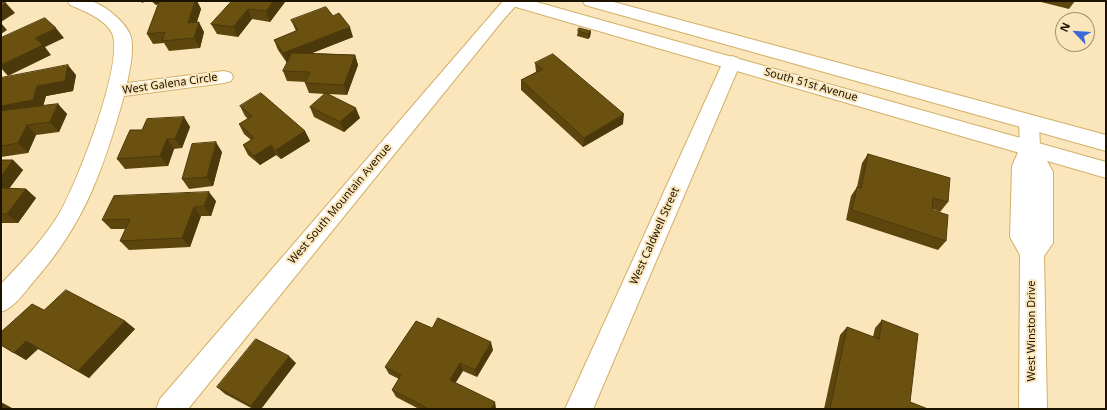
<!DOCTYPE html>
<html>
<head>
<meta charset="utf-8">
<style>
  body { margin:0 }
  #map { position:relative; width:1107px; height:410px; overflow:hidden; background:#fbe6bb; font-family:"Noto Sans",sans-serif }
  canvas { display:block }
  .frame { position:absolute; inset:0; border:2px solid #1c1200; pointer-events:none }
  .north { position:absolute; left:1055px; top:12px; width:40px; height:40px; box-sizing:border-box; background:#fbe6bb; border:1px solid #a29170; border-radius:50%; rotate:295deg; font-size:11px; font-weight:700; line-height:16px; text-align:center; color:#1c1200 }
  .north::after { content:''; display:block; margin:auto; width:14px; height:18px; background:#3b69da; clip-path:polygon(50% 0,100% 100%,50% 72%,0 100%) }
</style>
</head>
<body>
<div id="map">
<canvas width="1107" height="410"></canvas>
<div class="frame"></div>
<div class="north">N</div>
</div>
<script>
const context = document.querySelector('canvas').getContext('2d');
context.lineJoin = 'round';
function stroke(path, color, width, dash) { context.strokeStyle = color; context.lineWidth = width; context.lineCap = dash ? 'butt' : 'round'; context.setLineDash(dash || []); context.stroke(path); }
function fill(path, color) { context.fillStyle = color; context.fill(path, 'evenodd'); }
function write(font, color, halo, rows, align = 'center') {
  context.font = font + ' "Noto Sans",sans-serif'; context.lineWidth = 4; context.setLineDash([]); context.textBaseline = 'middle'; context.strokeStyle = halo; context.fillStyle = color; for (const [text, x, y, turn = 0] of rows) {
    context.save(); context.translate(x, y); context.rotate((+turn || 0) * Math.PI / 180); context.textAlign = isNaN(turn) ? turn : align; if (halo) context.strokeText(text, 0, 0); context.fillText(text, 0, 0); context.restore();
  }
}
const minor = new Path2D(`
  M68 1C75 1 83 0 90 1 104 4 127 23 131 37 134 51 130 69 127 83L224 71 231 73 233 77 231 81 224 83 124 96C103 170 85 223 34 281 24 293 15 307 1 312V284C22 262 43 240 59 214 76 186 125 62 112 33 105 19 84 11 70 5Z
  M732 56 738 58 741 62 593 409H565L723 62 726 58Z
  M1029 115 1036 117 1039 122 1040 148 1053 172V243L1044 256 1047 409H1019L1020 255 1010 237 1012 166 1020 148 1019 122 1022 117Z`);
const tertiary = new Path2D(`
  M503 1H520L503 20 188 409H156L160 399Z`);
const primary = new Path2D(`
  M507 1H533L1106 162V178L509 5Z
  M583 1H610L1106 135V151L585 5Z`);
stroke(minor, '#d2b068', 2);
stroke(tertiary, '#d2b068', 2);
stroke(primary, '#d2b068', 2);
fill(minor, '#fff');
fill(tertiary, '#fff');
fill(primary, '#fff');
fill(new Path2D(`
  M151 1H164L162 2 171 1H197L201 9 197 22 204 32 200 48 169 51 164 43 153 44 147 34 159 3 156 5Z
  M232 1 285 2 270 22 252 19 238 37 217 34 211 24Z
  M1042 1H1075L1069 9 1041 2Z
  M333 16 353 37 312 53 355 55 358 65 347 95 328 94 360 118 344 132 314 117 310 107 325 94 309 93 305 83 306 82 287 81 283 71 287 63 278 50 274 40 296 31 291 20Z
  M578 31H591L590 37 588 39 577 36Z
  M535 63 623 124 583 147 521 90V80L536 72Z
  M76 75 73 91 46 96 43 106 58 104 67 114 59 132 36 135 28 153 1 157V78Z
  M240 106 305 131 310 141 281 159 276 155 260 165 248 155 243 145 251 140 244 134 239 124 248 119 245 116Z
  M184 117 190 127 182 148 174 149 168 166 125 169 117 159 142 130Z
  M222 152 213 186 189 189 182 179Z
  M868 154 948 202 940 212 932 209 946 241 938 250 846 220 851 196 857 187 862 163Z
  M1 160H13L23 170 9 188 26 189 36 198 18 223H1Z
  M216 201 211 216H201L190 247 129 250 120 241 126 229H111L102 220Z
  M44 310 125 321 135 329 89 378 38 349 26 360 1 345Z
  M882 320 910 402 928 409H824L840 335 847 327 873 337 875 328Z
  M493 350 477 377 463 371 455 383 496 408V409H419L396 397 392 390 399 379 389 374 385 367Z
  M296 363 261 409H253L225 394 217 387Z`), '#5c460e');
fill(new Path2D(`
  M141 1H146L142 3Z
  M154 1H164L156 5Z
  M195 1H197L201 9 193 33 188 23Z
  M274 1H285V2L270 22 266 11Z
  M6 3 15 13 1 22V6Z
  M248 9 252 19 238 37 233 27Z
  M199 22 204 32 200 48 194 38Z
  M1 23 7 30 1 34Z
  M350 27 353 37 287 63 283 53Z
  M56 28 64 38 45 47 51 55 8 76 1 68V65L35 38Z
  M591 31 590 37 588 39V34Z
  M355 55 358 65 347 95 344 85Z
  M68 65 76 75 73 91 46 96 42 110 1 118V106L37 86Z
  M58 104 67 114 59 132 50 122Z
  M356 108 360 118 344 132 340 122Z
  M624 114 623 124 583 147 584 138Z
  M184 117 190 127 182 148 175 139Z
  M27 125 36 135 28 153 18 143Z
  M305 131 310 141 281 159 276 150Z
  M167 139 174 149 168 166 160 156Z
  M216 142 222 152 213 186 207 177Z
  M271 145 276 155 260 165 254 156Z
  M13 160 23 170 3 197 1 196V176Z
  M26 189 36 198 18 223 7 214Z
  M209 192 216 201 211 216 204 206Z
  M194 207 201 216 190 247 182 238Z
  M125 321 135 329 89 378 78 371Z
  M26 341 38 349 26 360 14 353Z
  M491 342 493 350 477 377 475 370Z
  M289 356 296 363 261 409H255L251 406Z
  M460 363 463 371 453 387 450 380Z
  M1 402 12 408 11 409H1Z
  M495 402 496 408V409H491Z`), '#4b390b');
const building = new Path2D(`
  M1 1 6 3 1 6Z
  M173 1H195L188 23 199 22 194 38 162 41 165 32 147 34 159 2Z
  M232 1H274L266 11 248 9 233 27 211 24Z
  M326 7 333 16 339 13 350 27 283 53 274 40 298 30 291 20Z
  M45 18 56 28 35 38 43 45 1 65V38Z
  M579 28 591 31 588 34 578 31Z
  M292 53 355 55 344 85 305 83 310 72 283 71Z
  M553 54 624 114 584 138 521 80 543 69 535 63Z
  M68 65 65 81 37 86 33 100 1 106V78Z
  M261 93 305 131 276 150 271 145 254 156 243 145 254 138 239 124 252 116 240 106Z
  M326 93 356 108 340 122 310 107Z
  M58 104 50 122 27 125 18 143 1 146V111Z
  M184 117 175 139H167L160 156 117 159 130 130H142L147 119Z
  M216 142 207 177 182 179 192 144Z
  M868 154 950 178 948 202 933 198 932 210 948 215 946 241 852 210 857 187 861 188Z
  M1 160H13L1 176Z
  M1 188 26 189 7 214H1Z
  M209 192 204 206 194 207 182 238 120 241 130 219 102 220 114 196Z
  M66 290 125 321 78 371 26 341 14 353 1 345V332L32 304 44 310Z
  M438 318 491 342 475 370 460 363 450 380 495 402 491 409H429L392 390 401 375 385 367 416 321 432 328Z
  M882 320 918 334 910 402 928 409H830L847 327 879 339Z
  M256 339 289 356 251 406 217 387Z`);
fill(building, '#6b5110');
stroke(building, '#4b390b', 1);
write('11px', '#1c1200', '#fbe6bb', [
  ["West Galena Circle",170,84,-8],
  ["South 51st Avenue",811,85,16],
  ["West South Mountain Avenue",340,204,-50],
  ["West Caldwell Street",655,236,-66],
  ["West Winston Drive",1032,331,-90]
]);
</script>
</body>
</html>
